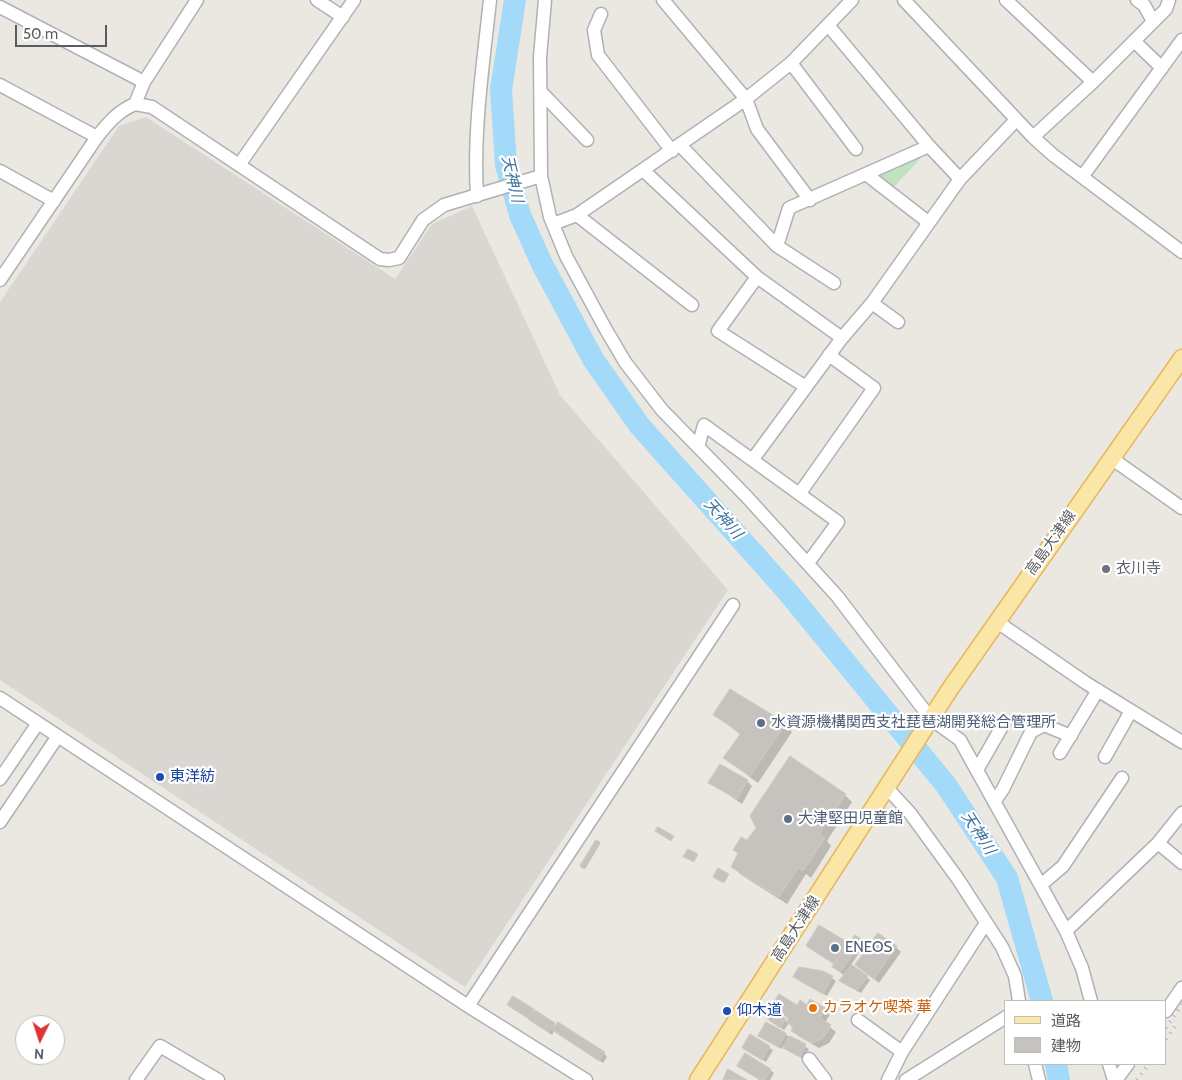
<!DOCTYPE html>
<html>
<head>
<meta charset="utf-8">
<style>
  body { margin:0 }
  #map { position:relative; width:1182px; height:1080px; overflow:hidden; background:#ebe8e1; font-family:Cabin,"Noto Sans JP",sans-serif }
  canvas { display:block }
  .legend { position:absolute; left:1004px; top:1000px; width:162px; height:65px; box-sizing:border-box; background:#fff; border:1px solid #bdbec0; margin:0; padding:6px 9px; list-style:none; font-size:15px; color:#595d61 }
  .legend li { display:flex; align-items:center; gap:10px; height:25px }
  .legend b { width:25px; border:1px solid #bdbec0 }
  .north { position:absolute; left:15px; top:1015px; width:50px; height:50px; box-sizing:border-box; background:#fff; border:1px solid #bdbec0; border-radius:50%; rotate:184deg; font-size:14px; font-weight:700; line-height:20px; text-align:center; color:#595d61 }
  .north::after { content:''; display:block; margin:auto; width:18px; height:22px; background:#de3534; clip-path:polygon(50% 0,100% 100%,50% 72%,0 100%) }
  .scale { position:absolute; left:15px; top:25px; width:92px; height:22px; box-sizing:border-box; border:2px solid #595d61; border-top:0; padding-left:6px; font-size:15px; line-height:18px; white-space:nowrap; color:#595d61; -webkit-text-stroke:4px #fff; paint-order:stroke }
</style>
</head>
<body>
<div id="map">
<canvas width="1182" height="1080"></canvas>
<ul class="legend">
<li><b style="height:6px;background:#fae6a7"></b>道路</li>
<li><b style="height:14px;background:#c6c3be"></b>建物</li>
</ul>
<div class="north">N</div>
<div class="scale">50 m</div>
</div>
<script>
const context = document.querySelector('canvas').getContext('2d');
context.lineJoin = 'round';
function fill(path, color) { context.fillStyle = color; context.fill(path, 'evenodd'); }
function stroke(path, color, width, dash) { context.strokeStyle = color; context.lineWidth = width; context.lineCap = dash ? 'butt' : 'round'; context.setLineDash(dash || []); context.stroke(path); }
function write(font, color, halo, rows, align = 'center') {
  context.font = font + ' Cabin,"Noto Sans JP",sans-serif'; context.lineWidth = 4.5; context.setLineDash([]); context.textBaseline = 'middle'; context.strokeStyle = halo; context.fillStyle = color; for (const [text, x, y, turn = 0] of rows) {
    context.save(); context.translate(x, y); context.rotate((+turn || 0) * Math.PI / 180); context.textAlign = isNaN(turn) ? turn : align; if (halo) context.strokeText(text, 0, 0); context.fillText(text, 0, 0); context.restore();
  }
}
fill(new Path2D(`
  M146 117 395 279 432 224 472 206 560 395 728 590 465 987 0 680V302L119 126Z`), '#dad7d3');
fill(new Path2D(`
  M928 150 893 188 874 175Z`), '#c1e2be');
fill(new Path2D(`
  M715 715 785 724 792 732 758 783 724 758 741 735Z
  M747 781 752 786 742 804 710 782Z
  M845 795 852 802 827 841 831 846 811 878 806 874 787 904 740 874 733 866 739 855 734 850 748 842 757 828Z
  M599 843 600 844 585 869 582 867Z
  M862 941 865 944 851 965 870 980 861 993 844 984 841 981 845 976 837 970 835 964 809 947 849 945Z
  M896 947 901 952 879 983 856 965Z
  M823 972 836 981 827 996 798 980Z
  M514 997 556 1026 604 1053 607 1057 603 1063 554 1031 552 1035 512 1008 509 1005Z
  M804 1004 825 1009 830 1014 825 1023 836 1032 829 1043 819 1048 798 1036 789 1023 784 1030 767 1018 785 1020 788 1023 789 1019 773 1006H798Z
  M785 1034 809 1049 803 1059 783 1046 781 1049 760 1036Z
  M750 1036 773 1050 766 1062 743 1048Z
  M739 1066 770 1070 774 1073 770 1080H760Z`), '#0003');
stroke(new Path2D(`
  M515 0 501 90 506 165 520 215 542 264 593 359 639 425 787 591 946 785 1007 878 1042 1001
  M1056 1064 1059 1080`), '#a3daf9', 22);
const building = new Path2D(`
  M730 689 786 723 750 776 723 758 741 733 713 715Z
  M790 756 846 794 819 834 825 838 803 871 798 868 779 897 731 867 738 853 733 850 741 837 747 840 756 828 750 816Z
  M720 764 748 780 737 799 708 783Z
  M658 827 674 836 671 841 655 831Z
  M596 840 600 842 583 869 580 866Z
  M688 849 698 854 694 862 683 857Z
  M718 868 729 874 724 883 713 877Z
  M819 925 849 943 834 964 806 946Z
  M878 933 897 946 874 979 855 965Z
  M855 935 863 940 840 972 832 967Z
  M852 965 868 976 857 990 839 981Z
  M799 967 823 971 833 976 823 994 793 977Z
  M779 994 797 1005 800 1000 805 1003 802 1008 804 1009 810 999 826 1008 820 1018 831 1025 823 1038 812 1043 791 1031 793 1026 787 1023 788 1018 772 1006Z
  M513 996 534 1009 528 1018 507 1005Z
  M772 1009 786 1019 780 1028 766 1018Z
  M535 1010 555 1023 548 1032 529 1020Z
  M558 1022 605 1052 599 1061 552 1030Z
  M766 1022 786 1033 778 1047 758 1036Z
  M750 1034 770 1046 762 1060 742 1048Z
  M790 1036 806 1044 800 1057 783 1048Z
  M745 1053 771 1069 765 1080H760L737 1066Z
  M728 1069 747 1080H723Z`);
fill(building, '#c6c3be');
stroke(building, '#d0c9c0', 1);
const minor = new Path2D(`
  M197 0 144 82 135 104 152 107 380 259 389 260 399 258 423 220 444 205 541 176
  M317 0 343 17
  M545 0 540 57 541 176 550 217 566 256 605 328 625 362 662 410 746 496 837 596 931 719 960 740 1066 931 1082 968 1091 1001
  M663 0 746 99 757 129 810 200
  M904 0 1033 137 1053 155 1182 252
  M1006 0 1093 82
  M1137 0 1144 5 1153 21
  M0 7 144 82
  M601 14 594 30 598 55 672 151
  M828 25 929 146 960 179
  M1134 41 1162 68
  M791 63 856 149
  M0 85 97 137
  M541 92 587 140
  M1033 137 1093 82 1166 9 1169 0
  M680 145 777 246 789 208 929 146
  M239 165 354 0
  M643 170 757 277 842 338
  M0 171 54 201
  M866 174 928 222
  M1082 177 1182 40
  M477 196C473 131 483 65 490 0
  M577 215 692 305
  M553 224 577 215 746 99 791 63 852 0
  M777 246 834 283
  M757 277 718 331 806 387
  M0 280 97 137C108 123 118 111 135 104
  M872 303 898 322
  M698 447 704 425 838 522 808 563
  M1111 458 1182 508
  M753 459 842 338 872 303 960 179 1016 120
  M800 493 874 388 829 355
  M996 621 1086 683 1182 742
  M0 698 468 1006 586 1080
  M1060 753 1098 690
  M1105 757 1131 711
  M977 770 1004 723
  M0 779 38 723
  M887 788 910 813 958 879 1002 947 1015 976 1019 1001
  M994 802 1003 789 1031 732 1044 725 1071 736
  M0 822 58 736
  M1158 843 1182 863
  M1042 884 1063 866 1122 778
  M1066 931 1158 843 1182 813
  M468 1006 733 605
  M1166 1011 1182 988
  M858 1020 902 1052
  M809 1059 825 1080
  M1035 1064 1039 1080
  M1109 1064 1114 1080
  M136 1080 160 1046 218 1080
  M888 1080 902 1052 986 923
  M906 1080 1006 1017
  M1116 1080 1128 1064`);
const major = new Path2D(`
  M698 1080 950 689 1182 358`);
stroke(minor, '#aeb2b6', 15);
stroke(major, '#e8b75d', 19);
stroke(minor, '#fff', 12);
stroke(major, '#fae6a7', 16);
stroke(new Path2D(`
  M1166 1028 1182 1004
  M1166 1039 1178 1023
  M1137 1080 1149 1064`), '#b0b1b1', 4, [1, 6]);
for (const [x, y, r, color] of [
  [1106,569,5,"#6b7280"],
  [761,723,5,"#5c6f8a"],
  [160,777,5,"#1a4fb4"],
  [788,819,5,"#5c6f8a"],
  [835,948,5,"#5c6f8a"],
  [813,1008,5,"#e8710a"],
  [727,1011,5,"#1a4fb4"]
]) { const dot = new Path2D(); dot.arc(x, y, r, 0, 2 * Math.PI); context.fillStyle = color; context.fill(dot); stroke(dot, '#fff', 2); }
write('15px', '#595d61', '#fff', [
  ["高島大津線",1051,543,-55],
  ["高島大津線",796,929,-57]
]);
write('15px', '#5b616d', '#fff', [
  ["衣川寺",1116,569]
], 'left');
write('15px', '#4e5e75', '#fff', [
  ["水資源機構関西支社琵琶湖開発総合管理所",771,723],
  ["大津堅田児童館",798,819],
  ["ENEOS",845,948]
], 'left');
write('15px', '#164399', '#fff', [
  ["東洋紡",170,777],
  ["仰木道",737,1011]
], 'left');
write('15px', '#c56008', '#fff', [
  ["カラオケ喫茶 華",823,1008]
], 'left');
write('italic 16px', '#4076a1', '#fff', [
  ["天神川",512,179,77],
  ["天神川",723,519,48],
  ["天神川",978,833,57]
]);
</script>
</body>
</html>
